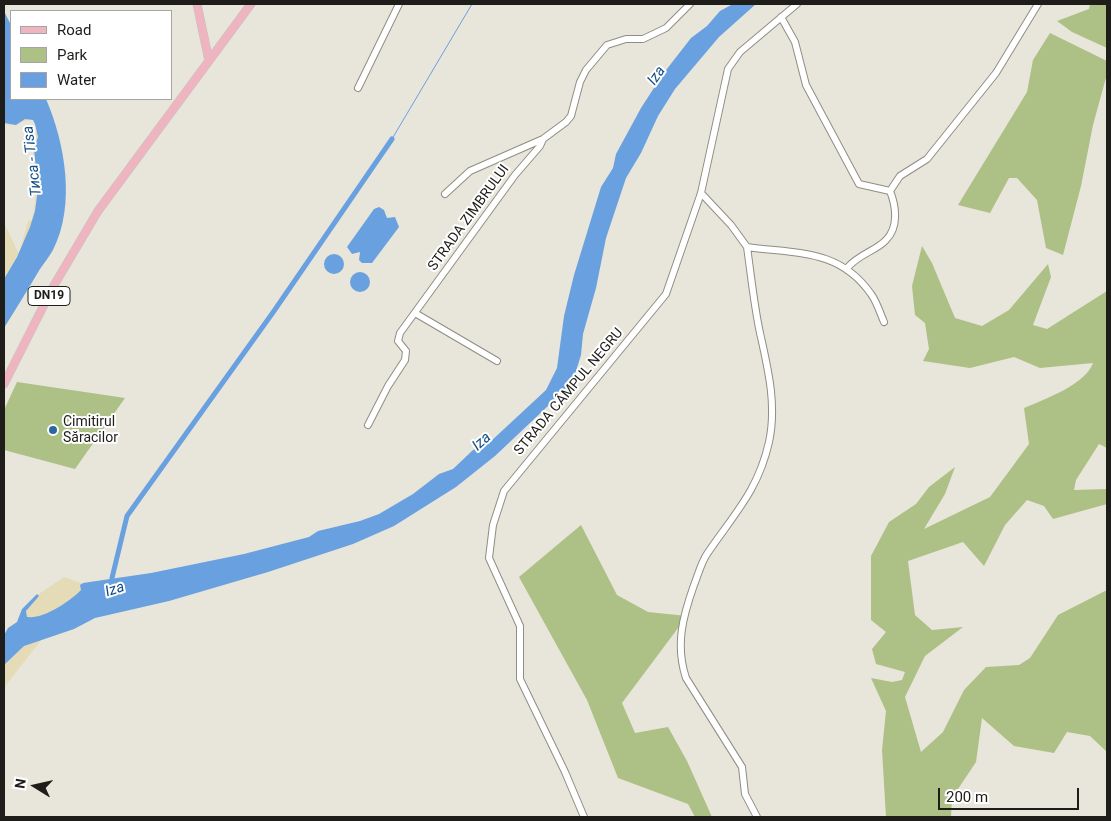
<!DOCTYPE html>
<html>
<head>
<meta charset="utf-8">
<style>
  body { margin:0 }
  #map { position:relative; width:1111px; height:821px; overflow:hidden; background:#e8e5da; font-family:Roboto,sans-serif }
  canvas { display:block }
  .frame { position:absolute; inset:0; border:5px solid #1e1d19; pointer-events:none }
  .legend { position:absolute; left:10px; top:10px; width:162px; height:90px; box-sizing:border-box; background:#fff; border:1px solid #a5a5a3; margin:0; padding:6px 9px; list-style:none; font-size:15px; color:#1e1d19 }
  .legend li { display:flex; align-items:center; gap:10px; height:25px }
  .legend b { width:25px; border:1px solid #a5a5a3 }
  .north { position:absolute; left:10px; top:761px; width:50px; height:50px; -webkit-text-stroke:4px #fff; paint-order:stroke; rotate:280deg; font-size:14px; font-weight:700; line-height:20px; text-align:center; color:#1e1d19 }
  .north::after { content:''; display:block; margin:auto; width:18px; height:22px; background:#1e1d19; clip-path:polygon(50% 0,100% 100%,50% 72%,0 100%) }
  .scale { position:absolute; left:938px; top:788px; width:141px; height:22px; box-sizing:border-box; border:2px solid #1e1d19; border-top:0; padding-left:6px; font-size:15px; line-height:18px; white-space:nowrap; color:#1e1d19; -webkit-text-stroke:4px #fff; paint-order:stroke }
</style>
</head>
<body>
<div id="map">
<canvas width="1111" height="821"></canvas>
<div class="frame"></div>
<ul class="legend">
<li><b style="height:6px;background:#eeb5c1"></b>Road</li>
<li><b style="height:14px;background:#adc085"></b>Park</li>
<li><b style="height:14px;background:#69a0df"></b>Water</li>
</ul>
<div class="north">N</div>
<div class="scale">200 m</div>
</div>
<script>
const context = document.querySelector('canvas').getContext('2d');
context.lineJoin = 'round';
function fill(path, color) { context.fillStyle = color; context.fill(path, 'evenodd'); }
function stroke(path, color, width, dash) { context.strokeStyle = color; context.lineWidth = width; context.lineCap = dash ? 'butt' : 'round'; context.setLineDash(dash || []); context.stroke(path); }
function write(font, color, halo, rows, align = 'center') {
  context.font = font + ' Roboto,sans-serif'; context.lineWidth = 4; context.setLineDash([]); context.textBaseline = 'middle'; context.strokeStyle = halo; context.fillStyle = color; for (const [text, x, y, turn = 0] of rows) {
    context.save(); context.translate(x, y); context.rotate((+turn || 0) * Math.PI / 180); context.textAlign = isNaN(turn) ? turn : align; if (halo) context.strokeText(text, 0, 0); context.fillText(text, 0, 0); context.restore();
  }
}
fill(new Path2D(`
  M1090 4H1107V48L1072 32 1057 21 1089 9Z
  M1050 33 1107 61V74L1093 125 1081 186 1063 255 1046 248 1037 200 1017 178H1009L990 213 958 205 1027 92 1033 60Z
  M922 246 932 263 955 318 982 326 1009 310 1048 264 1051 277 1033 325 1047 329 1107 291V448L1099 444 1076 480 1074 490 1107 489V504L1053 519 1044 506 1027 500 1005 525 984 566 963 542 908 561 915 615 932 630 963 627 925 656 905 697 921 752 943 732 964 690 986 667 1019 665 1030 658 1058 615 1107 590V752L1090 736 1067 732 1054 753 1014 746 982 718 976 762 952 798 951 817H886L882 750 886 711 871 678 892 682 902 680 905 672 876 664 872 649 886 632 871 620V556L889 522 916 504 929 487 955 467 945 494 924 529 990 497 1029 444 1024 408C1045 399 1085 385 1093 363L1040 368 1014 357 970 368 923 361 929 349 925 323 915 315 912 286Z
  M17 382 125 398 75 469 4 450V410Z
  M581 525 617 595 648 612 687 616 622 703 635 733 668 727 687 761 712 817H695L688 804 618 778 587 700 519 577Z`), '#adc085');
fill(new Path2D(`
  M25 119C34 119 40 129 38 138 37 142 34 143 34 148 34 162 38 176 38 190 37 224 20 251 4 279V223L19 254 28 221 32 220C38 197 36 174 33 150 32 141 44 125 29 120 18 121 18 128 4 124L16 125Z
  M64 577 81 583V590C69 602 44 619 27 617L26 611 39 594Z
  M42 639 6 685 4 694V665L24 646Z`), '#e5dbb6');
fill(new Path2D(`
  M733 4H756L719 37 675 89 658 116 641 153 626 178 606 238 596 288 583 334 581 355 575 374 567 388 495 456 456 487 394 526 353 544 268 572 169 601 95 618 74 629 24 646 4 665V635L8 628 17 622 22 609 37 594 39 596 26 611 27 617C44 619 69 602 81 590L80 585 83 583 151 573 244 554 309 537 318 531 360 521 379 514 413 494 439 474 453 469 473 450 490 442 546 390 557 368 564 316 574 275 601 187 613 168 616 154 641 108 663 74 691 38 707 26 720 11Z
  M4 11 11 25V99H46C65 143 76 205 53 250 49 257 44 263 40 269 28 289 16 309 4 328V279L17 257 30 227 35 211 38 189 34 149 38 137 35 124 33 120 25 119 16 125 4 123Z
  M379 207 384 210 387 218 395 217 399 227 372 263H362L359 260 360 252 352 254 347 247 374 209Z
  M324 264a10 10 0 1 1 20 0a10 10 0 1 1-20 0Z
  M350 282a10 10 0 1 1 20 0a10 10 0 1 1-20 0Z`), '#69a0df');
stroke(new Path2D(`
  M392 139 472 4`), '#69a0df', 1);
stroke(new Path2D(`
  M112 578 127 516 274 311 392 139`), '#69a0df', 5);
const minor = new Path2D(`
  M781 17 795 42 806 85 859 184 890 191C896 206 899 227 886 240 876 251 860 253 847 268
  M358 88 399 4
  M890 191 900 176 927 159 996 73 1038 4
  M701 193 731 225 747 247C795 254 839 248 871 294 877 302 880 313 884 322
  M445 194 470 171 543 139 566 122 571 116 580 82 586 70 607 45 626 39H643L666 28 690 4
  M747 247C751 275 754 305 760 333 768 369 777 405 769 442 758 491 734 514 707 554 701 563 698 575 694 585 683 616 675 645 686 678L742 767 745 794 757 817
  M415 313 497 361
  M368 425 388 386 405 360 406 351 398 341 400 333 515 175 540 146 543 139
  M584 817 565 772 520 679V626L489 558 493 525 504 491 666 294 701 193 728 69 740 52 797 4`);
const major = new Path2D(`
  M197 4 209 61
  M4 384 53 287 98 211 251 4`);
stroke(minor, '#908d83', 8);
stroke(major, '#c4c4c3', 9);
stroke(minor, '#fff', 6);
stroke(major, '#eeb5c1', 8);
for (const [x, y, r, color] of [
  [53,430,5,"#2a679e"]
]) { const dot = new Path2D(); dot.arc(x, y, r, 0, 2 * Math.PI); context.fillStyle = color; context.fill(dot); stroke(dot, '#fff', 2); }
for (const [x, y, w] of [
  [49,296,42]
]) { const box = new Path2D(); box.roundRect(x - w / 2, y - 9.5, w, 19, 4); context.fillStyle = '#fff'; context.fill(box); stroke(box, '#1e1d19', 1); }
write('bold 12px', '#1e1d19', null, [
  ["DN19",49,296]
]);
write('14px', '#1e1d19', '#fff', [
  ["STRADA ZIMBRULUI",469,218,-54],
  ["STRADA CÂMPUL NEGRU",569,392,-50]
]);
write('14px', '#1e1d19', '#fff', [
  ["Cimitirul",63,422],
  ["Săracilor",63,438]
], 'left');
write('italic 15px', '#144d87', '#fff', [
  ["Iza",657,76,-55],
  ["Тиса - Tisa",33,161,-97],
  ["Iza",482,442,-42],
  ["Iza",115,590,-18]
]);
</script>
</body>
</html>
